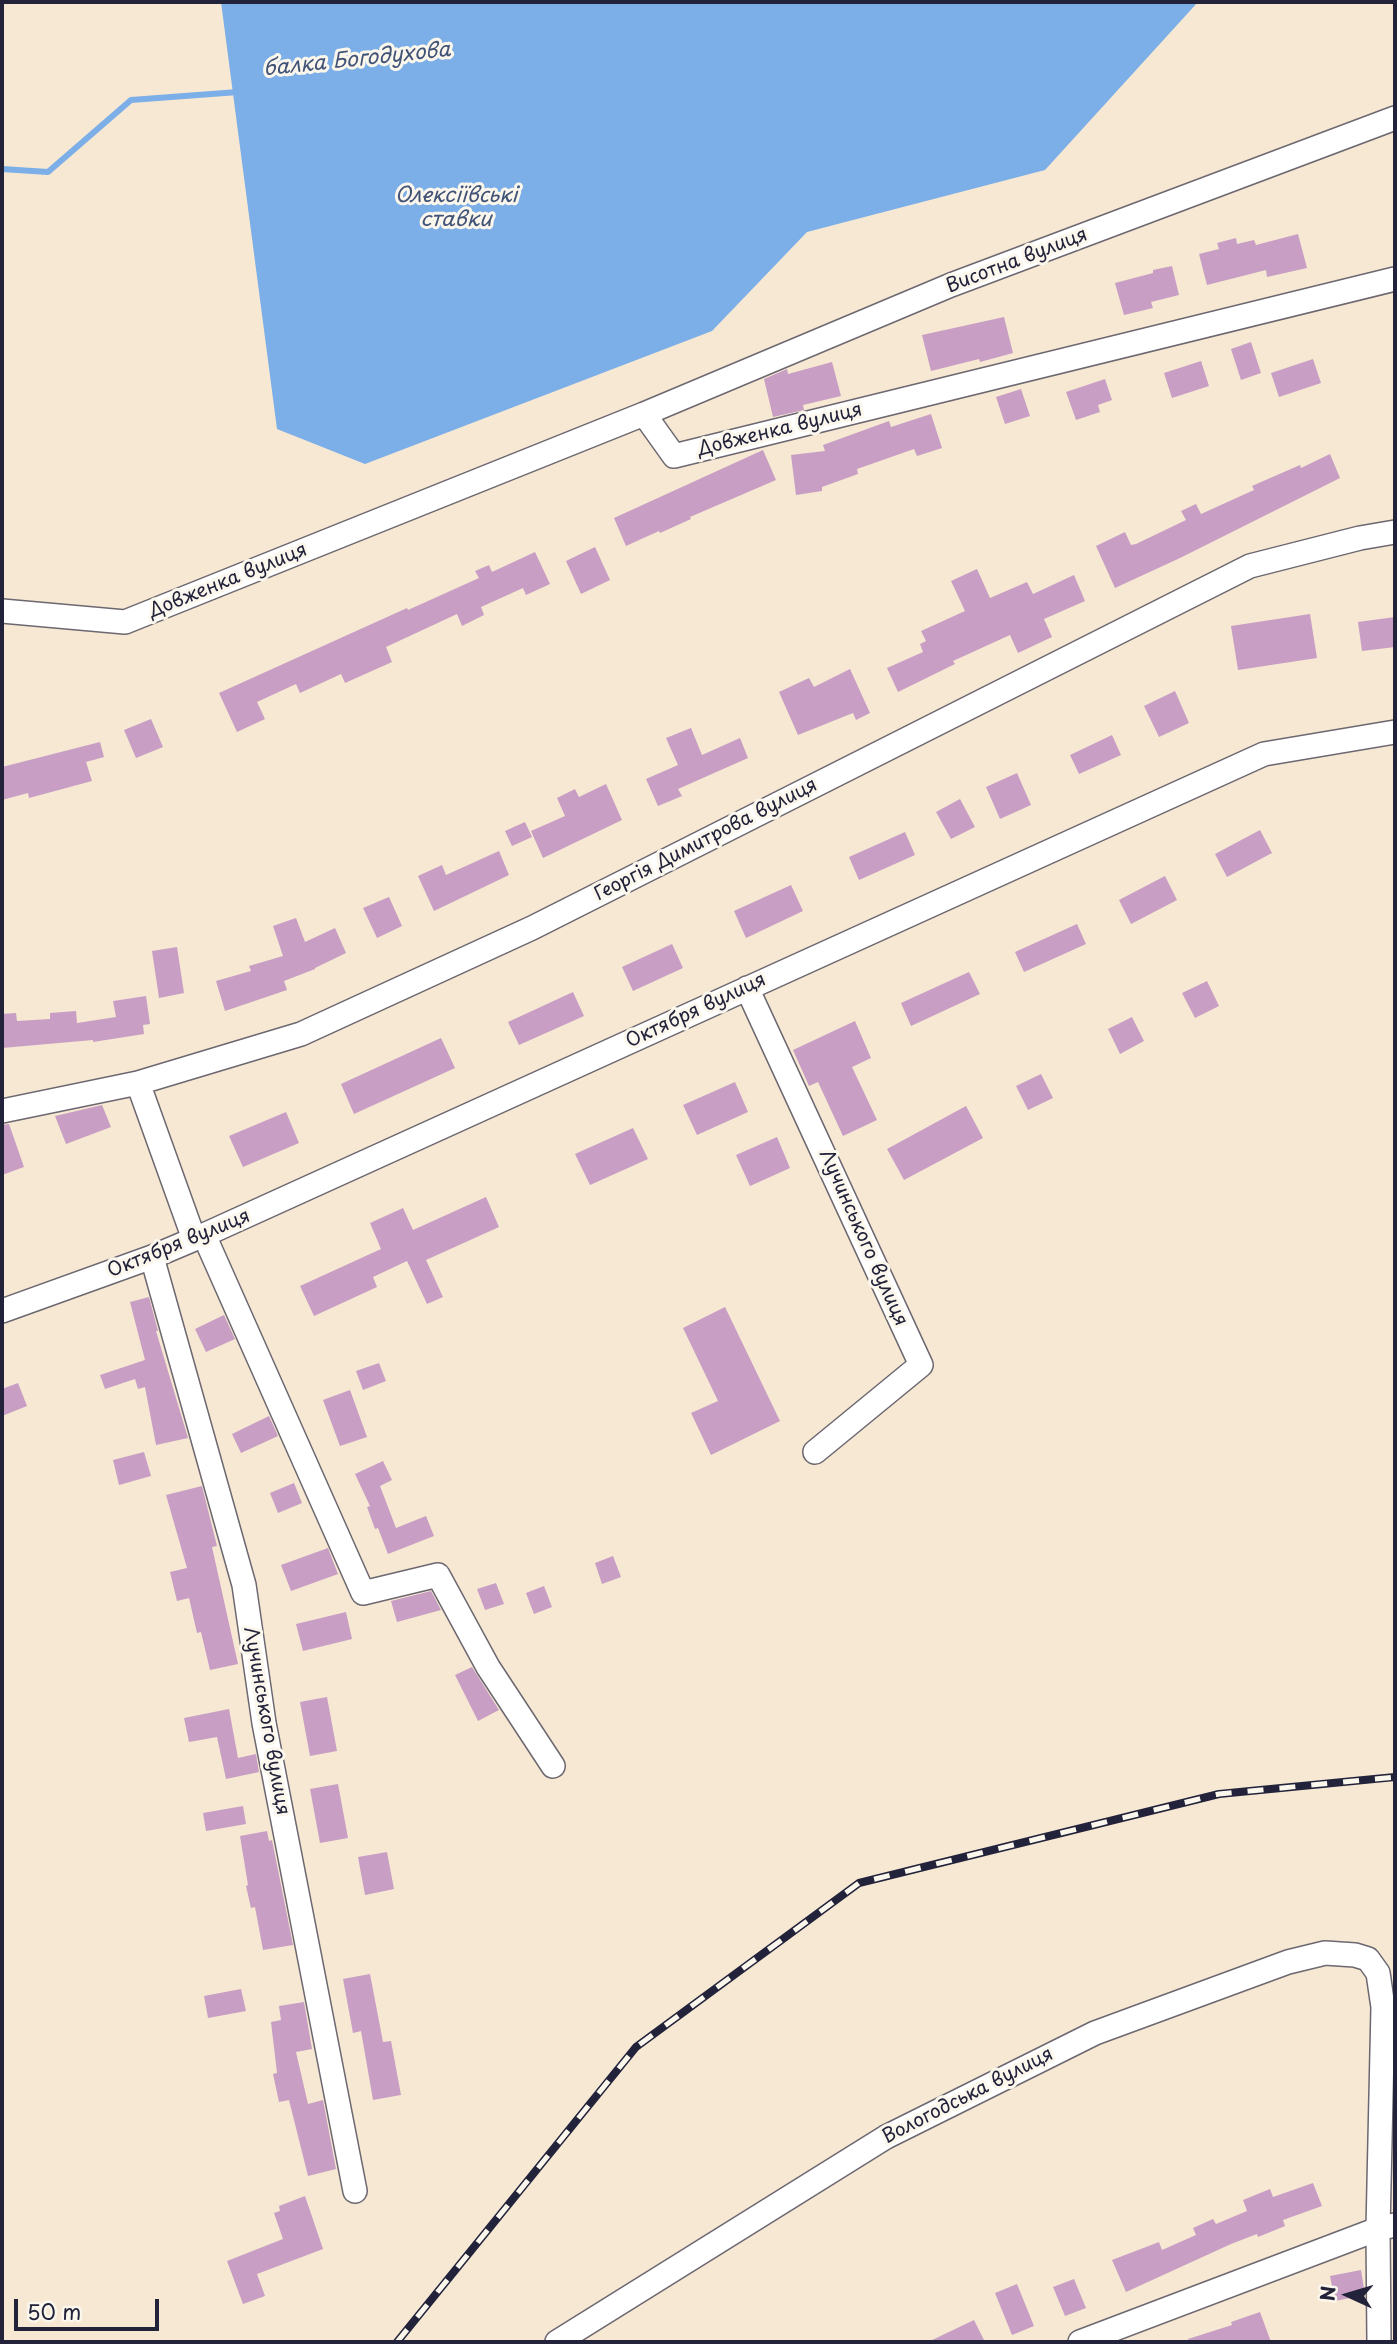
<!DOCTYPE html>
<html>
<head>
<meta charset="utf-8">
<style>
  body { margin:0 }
  #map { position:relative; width:1397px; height:2344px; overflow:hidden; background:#f6e8d3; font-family:"Playpen Sans",sans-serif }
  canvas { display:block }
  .frame { position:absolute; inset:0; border:4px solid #22223b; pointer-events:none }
  .north { position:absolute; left:1313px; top:2260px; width:70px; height:70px; -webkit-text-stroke:5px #fbf7ec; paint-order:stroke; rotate:274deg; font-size:19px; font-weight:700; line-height:28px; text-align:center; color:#22223b }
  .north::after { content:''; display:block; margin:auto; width:24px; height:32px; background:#22223b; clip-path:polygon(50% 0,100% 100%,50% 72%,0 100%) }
  .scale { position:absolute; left:14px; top:2299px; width:145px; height:32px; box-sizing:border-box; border:4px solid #22223b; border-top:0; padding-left:9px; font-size:21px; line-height:24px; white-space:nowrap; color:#22223b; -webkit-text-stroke:5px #fbf7ec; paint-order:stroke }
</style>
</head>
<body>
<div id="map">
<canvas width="1397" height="2344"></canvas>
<div class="frame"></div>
<div class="north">N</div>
<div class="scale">50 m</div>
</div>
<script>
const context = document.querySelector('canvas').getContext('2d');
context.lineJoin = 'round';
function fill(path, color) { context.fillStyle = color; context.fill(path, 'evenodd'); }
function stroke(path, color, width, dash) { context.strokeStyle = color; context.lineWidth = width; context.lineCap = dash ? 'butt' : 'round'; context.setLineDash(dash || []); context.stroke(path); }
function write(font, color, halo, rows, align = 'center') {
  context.font = font + ' "Playpen Sans",sans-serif'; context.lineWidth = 6; context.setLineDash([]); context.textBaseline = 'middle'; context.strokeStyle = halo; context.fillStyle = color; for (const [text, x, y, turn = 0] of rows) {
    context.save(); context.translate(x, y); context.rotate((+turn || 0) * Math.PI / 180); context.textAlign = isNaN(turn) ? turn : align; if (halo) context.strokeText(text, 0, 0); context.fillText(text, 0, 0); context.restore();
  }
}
fill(new Path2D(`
  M221 2H1198L1045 170 807 232 712 331 365 464 277 429Z`), '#7caee8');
stroke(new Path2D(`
  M2 169 48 172 131 100 238 92`), '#7caee8', 6);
fill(new Path2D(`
  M1298 234 1307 268 1267 277 1266 270 1207 285 1199 254 1219 249 1217 243 1236 238 1237 244 1254 240 1256 245Z
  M1172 266 1179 295 1151 302 1153 308 1124 315 1115 283 1153 273V270Z
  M1004 317 1013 353 980 362 979 359 931 371 922 335Z
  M1251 342 1261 373 1241 380 1231 349Z
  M1313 359 1321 383 1279 397 1271 373Z
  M1201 361 1209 386 1172 398 1164 373Z
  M832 362 841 396 803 405 804 410 773 417 764 379 787 369 788 374Z
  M1105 379 1112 400 1098 405 1100 412 1076 420 1066 392Z
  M1021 389 1030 416 1005 424 996 397Z
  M931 414 942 448 917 456 914 449 857 469 858 474 822 487V491L796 495 791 455 825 451 823 445 889 421 891 427Z
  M763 450 776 480 690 517 691 519 660 533 659 531 626 546 614 518Z
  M1330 454 1340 478 1180 558 1115 588 1096 546 1125 532 1131 545 1136 544 1186 520 1181 511 1196 504 1201 514 1254 490 1252 486 1300 465 1301 468Z
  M595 547 610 580 581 594 566 561Z
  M535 552 550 584 526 595 523 588 481 607 484 615 462 626 457 614 386 647 392 662 345 683 341 674 300 693 296 684 257 702 265 719 237 732 219 693 407 608 408 610 479 578 475 571 489 565 492 572Z
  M977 569 990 598 1027 582 1033 594 1074 575 1085 601 1044 619 1052 637 1018 653 1010 635 953 661 955 664 898 692 887 668 923 652 920 644 926 641 921 631 965 611 951 581Z
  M1310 614 1317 658 1238 670 1231 626Z
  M1395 617V647L1362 651 1358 622Z
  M850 669 870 713 856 720 853 713 798 735 779 692 809 678 814 687Z
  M1175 691 1189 723 1159 737 1144 706Z
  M151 719 163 747 136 758 124 730Z
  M691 728 702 755 740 738 748 758 678 789 682 796 658 806 646 779 678 765 666 738Z
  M1112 735 1121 755 1079 774 1070 755Z
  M100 742 104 757 86 762 92 781 29 798 28 793 2 800V767Z
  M1017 773 1031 805 1000 819 986 787Z
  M606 784 622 820 543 858 531 831 565 816 557 798 575 789 579 797Z
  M960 799 975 827 951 839 936 812Z
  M525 822 532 837 512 846 505 831Z
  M1260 830 1272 853 1227 877 1215 854Z
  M905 832 915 855 859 880 849 857Z
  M499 851 509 875 434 911 418 876 442 865 446 875Z
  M1165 876 1177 900 1131 924 1119 900Z
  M791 885 803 911 746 938 734 911Z
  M389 897 402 926 377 938 363 908Z
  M296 918 305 942 335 928 346 953 315 968V969L284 981 287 990 225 1011 216 981 251 971 249 966 283 956 273 926Z
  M1077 924 1086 944 1024 972 1015 952Z
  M672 944 683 968 633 991 622 967Z
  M177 947 184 993 159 998 152 951Z
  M969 972 980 994 911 1026 901 1003Z
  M1207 981 1219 1006 1195 1018 1182 993Z
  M573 992 584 1016 519 1045 508 1022Z
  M146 996 150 1024 143 1025 144 1034 93 1042V1040L2 1048V1014L16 1013 17 1021 50 1019V1013L76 1011 77 1023 116 1017 113 1001Z
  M1132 1017 1144 1041 1120 1054 1108 1029Z
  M855 1021 871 1058 852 1067 877 1120 843 1136 818 1082 809 1086 793 1050Z
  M441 1038 455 1068 354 1114 341 1084Z
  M1041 1074 1053 1098 1028 1110 1016 1086Z
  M735 1082 748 1112 697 1135 683 1105Z
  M102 1105 111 1127 66 1144 55 1116Z
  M966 1106 983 1138 904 1180 887 1149Z
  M286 1112 299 1143 243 1167 229 1136Z
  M9 1124 24 1167 2 1175V1125Z
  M633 1128 648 1159 590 1185 575 1154Z
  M777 1137 790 1168 750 1186 736 1155Z
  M486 1197 499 1227 426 1260 443 1297 427 1304 407 1261 373 1277 377 1287 314 1316 300 1286 381 1249 370 1223 403 1208 413 1230Z
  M149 1297 158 1331H156L188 1438 156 1445 145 1387 138 1389 135 1379 105 1389 100 1375 145 1360 130 1302Z
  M725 1307 780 1421 711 1455 691 1413 718 1401 683 1328Z
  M224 1315 235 1339 206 1352 195 1329Z
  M379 1363 386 1381 363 1390 356 1371Z
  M18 1383 27 1406 2 1416V1389Z
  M350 1390 367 1437 340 1446 323 1400Z
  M269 1416 278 1436 241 1453 232 1434Z
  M144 1452 151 1476 119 1485 113 1460Z
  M383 1461 392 1480 380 1486 396 1528 426 1516 434 1536 388 1554 378 1528 375 1529 367 1507 370 1506 355 1474Z
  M294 1483 302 1503 278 1513 270 1493Z
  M202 1486 217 1546 212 1547 238 1664 210 1670 201 1632 197 1633 189 1598 177 1601 170 1572 187 1568 166 1495Z
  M328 1548 338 1574 291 1591 281 1565Z
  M613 1556 621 1577 602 1584 595 1563Z
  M496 1583 504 1604 485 1610 477 1589Z
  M544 1586 552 1607 534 1614 526 1593Z
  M431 1591 441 1610 397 1622 391 1601Z
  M346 1612 352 1639 303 1651 296 1624Z
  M472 1667 499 1710 478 1721 455 1675Z
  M327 1697 337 1751 310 1756 300 1702Z
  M229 1709 238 1758 256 1754 259 1772 226 1779 217 1737 189 1742 184 1718Z
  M338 1784 348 1838 320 1843 310 1789Z
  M243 1806 246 1824 206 1831 203 1813Z
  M267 1831 269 1841 272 1840 293 1945 263 1950 255 1907 251 1908 246 1886 248 1885 240 1836Z
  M387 1852 394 1889 365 1895 358 1857Z
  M370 1974 383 2042 391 2041 401 2095 373 2100 361 2031 353 2033 343 1979Z
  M241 1989 246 2011 208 2018 204 1996Z
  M304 2002 312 2049 296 2052 308 2104 323 2100 336 2169 308 2176 289 2100 279 2102 273 2074 277 2073 271 2022 281 2020 279 2006Z
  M1313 2183 1322 2206 1283 2220 1285 2226 1258 2237 1257 2234 1231 2244 1126 2292 1112 2260 1159 2242 1162 2250 1196 2235 1193 2228 1213 2219 1216 2224 1247 2211 1243 2200 1270 2189 1273 2197Z
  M305 2196 323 2249 257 2274 265 2296 243 2304 227 2261 283 2239 274 2213 280 2211 279 2206Z
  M1361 2270 1365 2295 1335 2301 1330 2276Z
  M1074 2279 1086 2308 1065 2316 1053 2287Z
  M1017 2284 1034 2326 1012 2335 995 2293Z
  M1260 2312 1271 2342H1189L1188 2339 1232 2325 1231 2322Z
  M974 2320 985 2342H928Z`), '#c89ec4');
const minor = new Path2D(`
  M644 414 951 285 1395 118
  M2 611 125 622 644 414 674 456 1395 279
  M747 988 921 1365 815 1452
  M138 1083 194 1239
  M2 1111 138 1083 301 1034 532 928 1250 566 1360 538 1395 532
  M204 1235 363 1593 438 1575 488 1667 553 1766
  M152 1257 244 1585 264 1723 355 2191
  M2 1311 152 1257 204 1235 1264 754 1395 732
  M557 2342 886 2137 1095 2033 1288 1962 1325 1953 1355 1955 1368 1959 1378 1973 1383 2007 1378 2229 1379 2342
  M1080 2342 1378 2229 1395 2225`);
stroke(minor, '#6c6770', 26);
stroke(minor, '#fff', 23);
const rail = new Path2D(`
  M397 2342 636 2047 859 1883 1219 1794 1395 1777`);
stroke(rail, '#22223b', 8);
stroke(rail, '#fbf7ec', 5, [16]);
write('19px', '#22223b', '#fbf7ec', [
  ["Висотна вулиця",1017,261,-21],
  ["Довженка вулиця",780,430,-14],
  ["Довженка вулиця",228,581,-22],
  ["Георгія Димитрова вулиця",706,840,-27],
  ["Октября вулиця",696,1011,-25],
  ["Лучинського вулиця",863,1238,66],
  ["Октября вулиця",179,1244,-22],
  ["Лучинського вулиця",266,1721,80],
  ["Вологодська вулиця",968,2096,-27]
]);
write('italic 21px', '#425378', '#fbf7ec', [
  ["балка Богодухова",357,60,-6],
  ["Олексіївські",456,196],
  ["ставки",456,220]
]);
</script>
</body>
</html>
